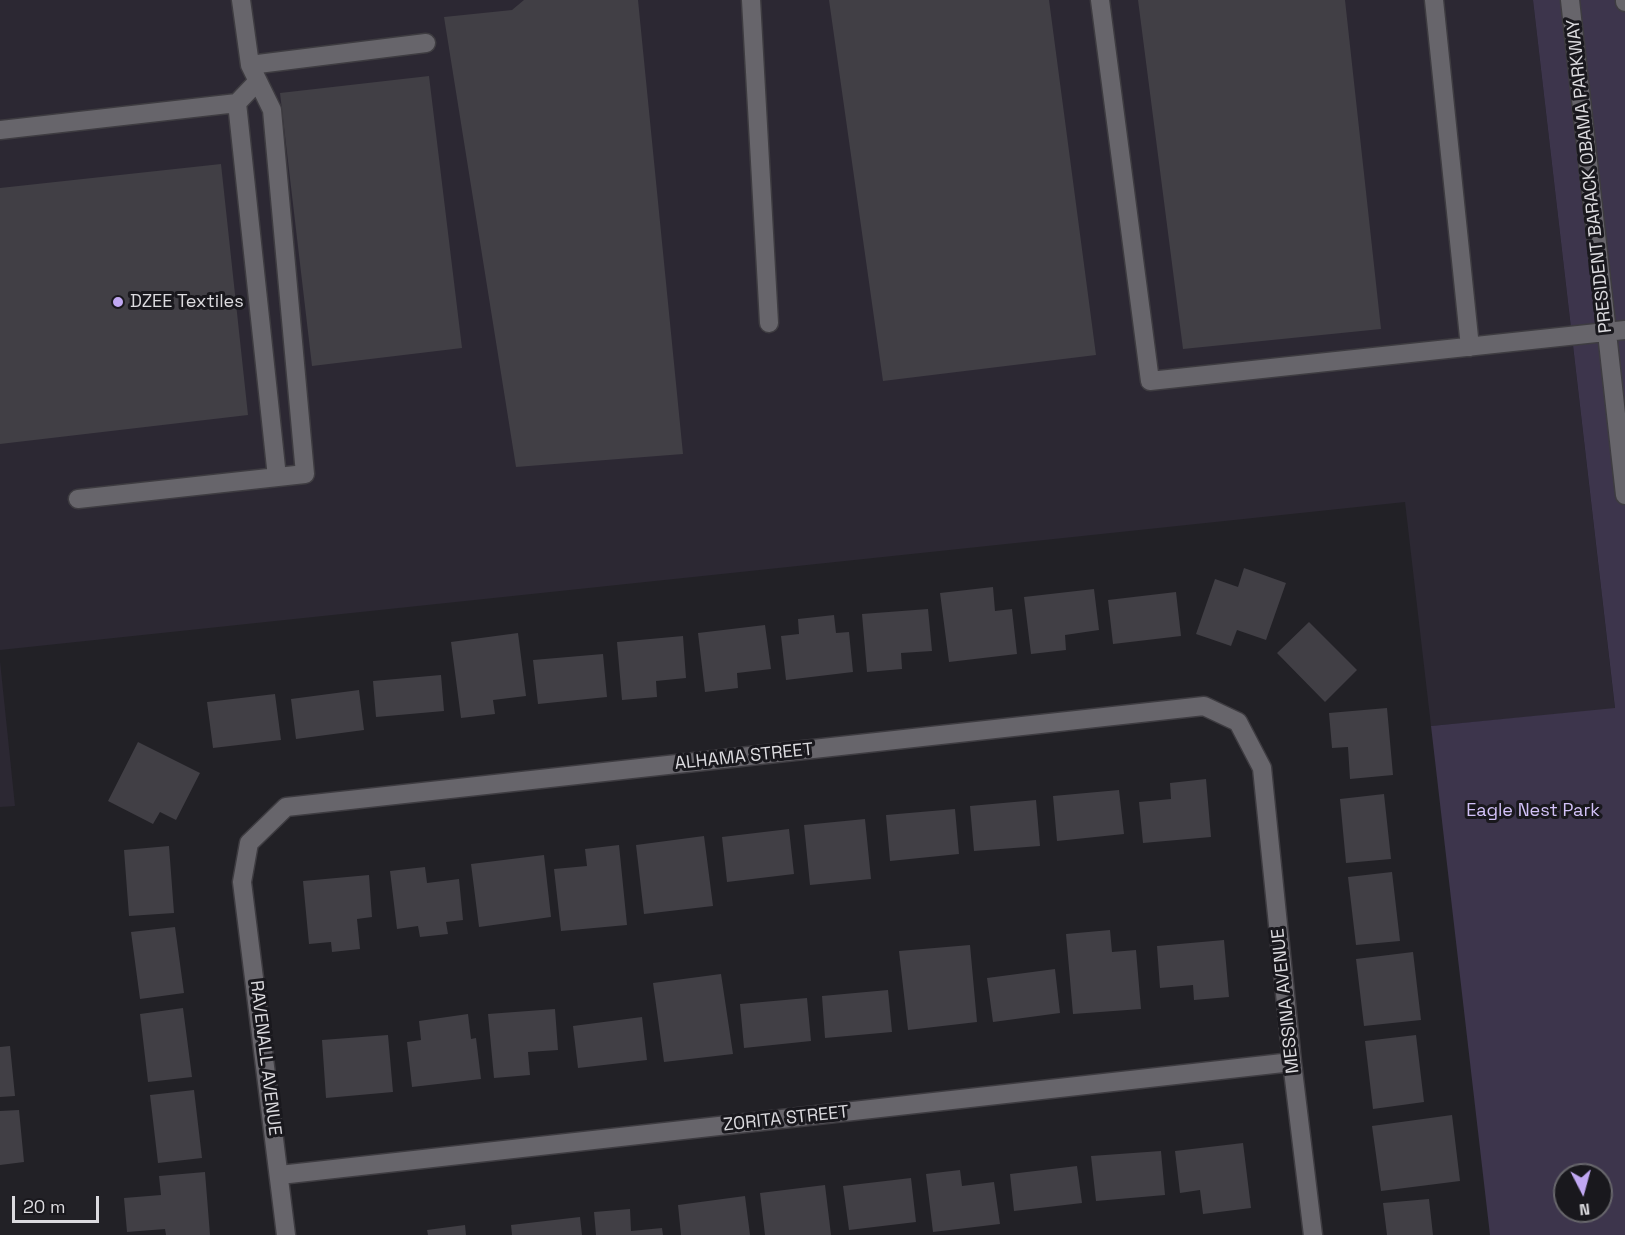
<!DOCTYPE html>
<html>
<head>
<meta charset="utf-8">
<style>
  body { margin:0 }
  #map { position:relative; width:1625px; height:1235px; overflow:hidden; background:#222126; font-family:"Space Grotesk",sans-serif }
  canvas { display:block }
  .north { position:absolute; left:1553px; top:1163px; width:60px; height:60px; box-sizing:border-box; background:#19181d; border:2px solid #67666b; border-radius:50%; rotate:174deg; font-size:16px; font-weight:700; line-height:24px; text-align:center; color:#dcdbdf }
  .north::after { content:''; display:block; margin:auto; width:21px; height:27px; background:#c1a8f3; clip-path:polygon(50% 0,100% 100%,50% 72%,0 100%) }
  .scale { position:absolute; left:12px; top:1196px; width:87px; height:27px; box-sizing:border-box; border:3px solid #dcdbdf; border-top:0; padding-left:8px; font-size:18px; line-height:21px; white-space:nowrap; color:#dcdbdf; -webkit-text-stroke:4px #19181d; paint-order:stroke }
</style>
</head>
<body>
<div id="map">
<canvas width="1625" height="1235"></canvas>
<div class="north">N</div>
<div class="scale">20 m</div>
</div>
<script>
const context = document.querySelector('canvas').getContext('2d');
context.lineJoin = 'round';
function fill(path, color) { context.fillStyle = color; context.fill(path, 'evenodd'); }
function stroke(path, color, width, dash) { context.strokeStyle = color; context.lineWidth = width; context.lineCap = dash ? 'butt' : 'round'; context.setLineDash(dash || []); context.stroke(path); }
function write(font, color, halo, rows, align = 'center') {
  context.font = font + ' "Space Grotesk",sans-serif'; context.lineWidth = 6; context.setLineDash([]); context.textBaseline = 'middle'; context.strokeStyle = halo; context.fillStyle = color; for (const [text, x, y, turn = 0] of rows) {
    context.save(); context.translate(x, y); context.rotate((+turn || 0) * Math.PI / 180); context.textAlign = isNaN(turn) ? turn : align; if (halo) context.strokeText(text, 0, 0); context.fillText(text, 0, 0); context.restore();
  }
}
fill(new Path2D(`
  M0 0H1533L1615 709 1431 726 1405 502 0 650Z
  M0 661 15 806 0 807Z`), '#2c2833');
fill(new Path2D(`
  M1533 0H1625V1235H1490L1431 726 1615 708ZM1565 1175H1601V1211H1565Z`), '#3d354c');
fill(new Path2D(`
  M524 0H638L683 454 516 467 444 17 512 10Z
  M829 0H1049L1096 355 883 381Z
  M1138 0H1345L1381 329 1183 349Z
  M429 76 462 348 312 366 280 93Z
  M221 164 248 415 0 444V188Z
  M1244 568 1286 583 1266 640 1237 630 1231 646 1196 634 1215 579 1238 587Z
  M993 587 995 611 1012 609 1017 654 949 662 940 593Z
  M1094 589 1099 630 1065 635 1066 650 1031 654 1024 597Z
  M1176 592 1181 636 1113 644 1108 600Z
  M928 609 932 651 901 653 902 669 867 672 862 614Z
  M834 615 836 633 849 632 853 672 786 680 781 636 799 634 798 619Z
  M1309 622 1357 670 1325 702 1277 653Z
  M765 625 771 669 737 673 738 688 705 692 698 633Z
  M518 633 526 696 493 700 495 714 461 718 451 642Z
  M683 636 686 678 656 681 657 697 622 700 617 642Z
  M603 654 607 697 538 704 533 660Z
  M441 675 444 711 376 717 373 681Z
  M359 690 364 730 296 739 291 699Z
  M275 694 281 740 213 748 207 702Z
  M1387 708 1393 775 1350 779 1348 747 1332 748 1329 713Z
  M138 742 200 773 176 820 160 812 153 824 108 801Z
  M1206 779 1211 837 1143 843 1139 802 1171 799 1170 783Z
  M1119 790 1124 834 1057 841 1053 796Z
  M1384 794 1391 859 1346 863 1340 799Z
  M1036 800 1040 846 974 851 970 806Z
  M955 809 959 854 890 861 886 815Z
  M865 819 871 879 810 885 804 825Z
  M789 829 794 874 727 882 722 837Z
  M704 836 713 906 644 914 636 845Z
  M619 845 627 925 561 931 554 869 587 866 585 849Z
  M169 846 174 913 129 916 124 850Z
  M544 855 551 917 479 927 471 864Z
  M425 867 427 883 459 879 463 920 446 922 448 934 420 937 418 926 397 929 390 871Z
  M1392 872 1400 941 1356 945 1348 877Z
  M369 875 372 917 357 919 360 949 332 952 331 942 309 944 303 881Z
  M175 927 184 993 140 999 131 932Z
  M1110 930 1112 952 1136 950 1141 1009 1073 1014 1066 934Z
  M1224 940 1229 997 1194 1000 1193 985 1160 988 1157 946Z
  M970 945 977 1022 908 1030 899 951Z
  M1413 952 1421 1020 1364 1026 1356 959Z
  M1055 969 1060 1013 993 1022 987 978Z
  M721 974 733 1054 664 1062 653 983Z
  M888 990 892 1032 825 1038 822 996Z
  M807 998 811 1041 744 1048 740 1004Z
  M183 1008 192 1077 148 1082 140 1014Z
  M555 1009 558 1050 528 1052 530 1075 494 1078 488 1014Z
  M468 1014 471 1039 476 1038 481 1079 412 1087 407 1042 421 1040 419 1021Z
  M642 1017 647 1060 578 1068 573 1026Z
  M388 1035 393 1092 326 1098 322 1040Z
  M1416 1035 1424 1102 1373 1109 1365 1041Z
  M10 1046 15 1096 0 1097V1047Z
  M194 1090 202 1158 158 1163 150 1095Z
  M19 1110 24 1162 0 1165V1111Z
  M1452 1115 1460 1181 1381 1191 1372 1126Z
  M1243 1143 1251 1208 1203 1214 1200 1190 1180 1193 1175 1151Z
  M1161 1151 1165 1195 1096 1201 1091 1156Z
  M1077 1166 1082 1203 1014 1211 1010 1174Z
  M960 1170 962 1186 994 1182 1000 1224 933 1232 926 1174Z
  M205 1172 210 1235H166L165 1229 127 1232 124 1198 161 1195 159 1176Z
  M911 1178 916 1222 849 1230 843 1186Z
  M825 1185 831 1235H765L760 1193Z
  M745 1196 750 1235H681L678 1205Z
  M1429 1199 1433 1235H1387L1383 1203Z
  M630 1209 631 1231 662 1228 663 1235H596L594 1212Z
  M580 1217 582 1235H512L511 1225Z
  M465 1225 466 1235H428L427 1230Z`), '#413f45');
const minor = new Path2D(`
  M751 0 769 323
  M1100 0 1150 381 1625 330
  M1434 0 1470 347
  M1570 0 1625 495
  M1625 0V2
  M250 65 426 43
  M237 103 277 477
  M0 130 237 103 258 81
  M78 499 305 474 272 110 250 65 241 0
  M280 1175 1292 1062
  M286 1235 242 882 249 843 286 807 1204 706 1238 722 1262 768 1292 1062 1313 1235`);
stroke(minor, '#3e3c41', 21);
stroke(minor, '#67656b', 18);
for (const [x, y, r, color] of [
  [118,302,6,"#c1a8f3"]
]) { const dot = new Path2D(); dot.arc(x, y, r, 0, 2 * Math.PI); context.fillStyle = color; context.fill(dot); stroke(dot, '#19181d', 2); }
write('18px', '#dcdbdf', '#19181d', [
  ["PRESIDENT BARACK OBAMA PARKWAY",1590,176,-96],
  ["ALHAMA STREET",744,757,-6],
  ["MESSINA AVENUE",1286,1001,-96],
  ["RAVENALL AVENUE",265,1058,83],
  ["ZORITA STREET",786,1119,-6]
]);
write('18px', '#dcdbdf', '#19181d', [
  ["DZEE Textiles",130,302]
], 'left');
write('18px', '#d2c1f7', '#19181d', [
  ["Eagle Nest Park",1533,811]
]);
</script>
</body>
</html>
